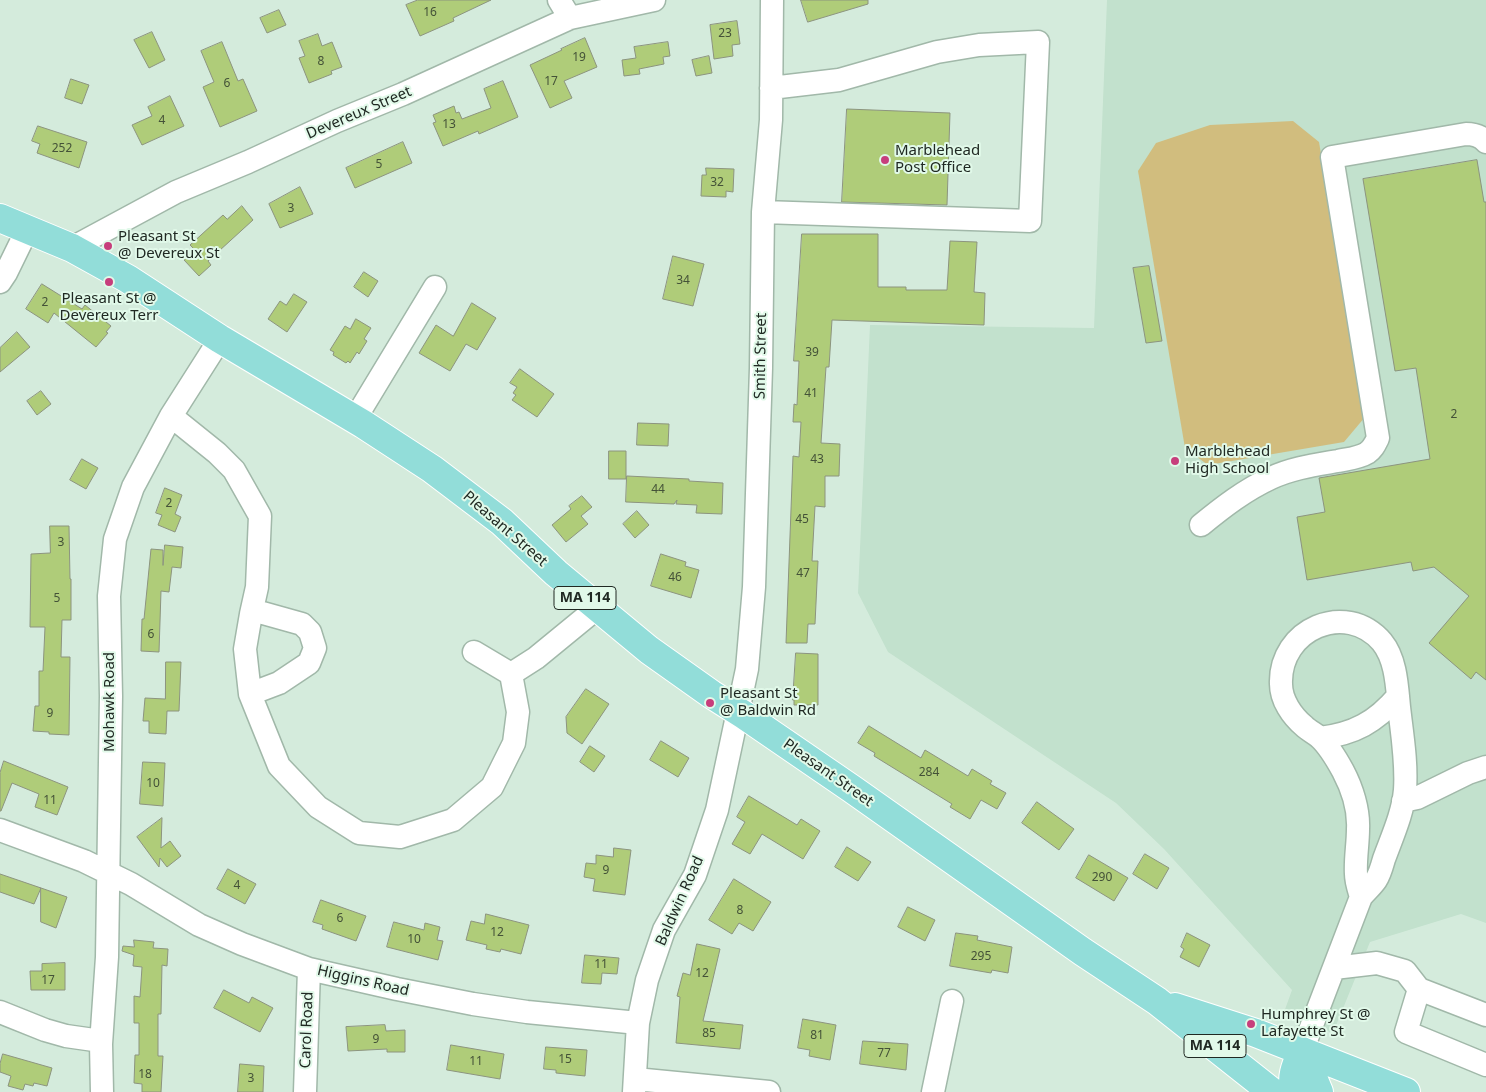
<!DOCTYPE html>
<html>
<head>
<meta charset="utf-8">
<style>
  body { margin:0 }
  canvas { display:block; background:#d4ebdc }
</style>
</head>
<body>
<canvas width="1486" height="1092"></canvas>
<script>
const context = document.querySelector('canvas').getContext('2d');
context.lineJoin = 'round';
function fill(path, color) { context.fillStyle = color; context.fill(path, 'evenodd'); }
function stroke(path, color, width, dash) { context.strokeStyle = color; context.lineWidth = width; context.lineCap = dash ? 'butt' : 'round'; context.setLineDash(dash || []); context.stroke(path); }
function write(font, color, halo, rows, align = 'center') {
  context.font = font + ' "Noto Sans",sans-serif'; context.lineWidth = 4; context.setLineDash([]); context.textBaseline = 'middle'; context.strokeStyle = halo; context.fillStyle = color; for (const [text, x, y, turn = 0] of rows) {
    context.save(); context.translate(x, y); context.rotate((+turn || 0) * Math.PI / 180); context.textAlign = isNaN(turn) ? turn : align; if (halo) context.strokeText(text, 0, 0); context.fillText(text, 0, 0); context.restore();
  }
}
fill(new Path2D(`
  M1107 0H1486V923L1461 914 1370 942 1333 1033 1283 1015 1292 990 1164 849 1116 803 888 652 858 593 870 325 1094 328Z`), '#c2e1cd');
fill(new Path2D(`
  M1293 121 1319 142 1365 417 1344 442 1208 465 1185 448 1138 171 1156 143 1210 125Z`), '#d1bd7e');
const building = new Path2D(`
  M418 0H491L453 18 454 21 420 36 406 5Z
  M801 0H868V4L808 22Z
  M279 10 286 25 267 33 260 18Z
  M737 21 740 44 732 45 733 56 714 59 710 25Z
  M152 32 165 60 149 68 134 40Z
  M318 34 322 46 332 42 342 67 331 71 332 74 309 83 299 58 305 56 299 41Z
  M585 38 597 67 564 81 572 98 550 108 530 65 562 50 561 49Z
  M222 42 238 81 243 79 257 111 220 127 203 87 214 82 201 51Z
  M668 42 670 56 663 57 664 64 639 69 640 74 624 76 622 60 636 58 634 47Z
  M709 56 712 73 696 76 692 60Z
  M71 79 89 85 82 104 65 98Z
  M503 81 518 117 479 134 478 131 443 146 433 123 436 122 433 115 454 106 456 113 459 112 462 119 491 108 484 89Z
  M170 96 184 126 142 145 132 125 152 116 148 107Z
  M847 109 950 113 947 205 842 202Z
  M38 126 87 142 79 168 37 153 40 144 32 141Z
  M403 142 412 163 355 188 346 168Z
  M1477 160 1484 202H1486V680L1476 672 1471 679 1429 643 1469 596 1434 567 1413 571 1411 562 1307 580 1297 517 1325 512 1319 478 1430 459 1416 368 1395 371 1363 179Z
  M706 168 734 169 733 192 726 191V197L701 196 702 175H706Z
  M300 187 313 214 280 228 269 204Z
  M242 206 253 220 208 261 211 265 199 276 184 260 195 250 190 245 223 215 227 219Z
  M802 234H878V287H906V290H947L950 241 977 242 974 292 985 293 984 325 832 320 829 367H826L821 443 840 444 839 476H825V507L815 506 812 561H818L815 624H808L807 643H786L793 456 799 457 801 422H793L794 404 797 405 799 361H794Z
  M673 256 704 264 693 306 663 299Z
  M1149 266 1162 341 1146 343 1133 268Z
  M364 272 378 281 368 297 354 287Z
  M42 284 82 309 85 305 111 326 106 332 108 333 96 347 54 313 48 323 26 309Z
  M294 294 307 302 287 332 268 319 280 301 286 305Z
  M472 303 496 318 477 350 466 344 450 371 419 353 436 325 453 336Z
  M356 319 371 328 364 339 367 341 359 354 357 352 350 363 348 361 346 363 333 355 334 352 330 350 345 326 350 329Z
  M17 332 30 347 0 372V348Z
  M520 369 554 394 537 417 512 400 516 395 513 393 517 387 510 383Z
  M41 391 51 404 37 415 27 401Z
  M638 423 669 424 668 446 637 445Z
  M609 451H626V479H609Z
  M82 459 98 468 86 489 70 480Z
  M627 476 689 479V481L723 483 722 514 696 513 697 505 676 504 677 500 674 504 626 502Z
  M165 488 182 495 175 514 181 517 175 532 158 525 162 515 156 513Z
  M582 496 592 507 581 516 588 524 566 542 552 525 571 509 569 506Z
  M637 511 649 525 635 538 623 524Z
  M50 526H69L70 579H71V620H62L61 657H70L69 735 49 734V732L33 731 35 706H39V671H43L45 627H30L31 554 50 553Z
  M165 545 183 547 181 568 172 567 169 592 161 591 159 652 141 651 142 619H144L151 549 163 550V565Z
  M661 554 686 562 685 566 699 570 691 598 651 586Z
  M796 653 818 654V705H794V700H793Z
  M166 662H181L179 711H167L166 734 149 733V721H143L145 698 165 699Z
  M586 689 609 704 582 744 567 733 566 717Z
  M869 726 921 758 925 750 968 776 972 769 992 781 990 784 1006 793 997 809 981 800 970 819 950 807 952 804 874 756 875 753 858 743Z
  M661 741 689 758 678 777 650 760Z
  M590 746 605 756 594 772 580 762Z
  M4 761 68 787 57 815 35 807 39 794 12 783 1 811H0V773Z
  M143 762 165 763 163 806 140 804Z
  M749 796 797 825 801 819 820 831 803 859 762 834 750 854 732 844 745 822 737 817Z
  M1037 802 1074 829 1059 850 1022 823Z
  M162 818 161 848 170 841 181 856 167 867 160 858 159 867 137 837Z
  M847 847 871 862 858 881 835 867Z
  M614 848 631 850 625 895 593 891 595 879 584 877 586 863 596 864V855L613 857Z
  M1145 854 1169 868 1157 889 1133 874Z
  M1089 855 1128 878 1114 901 1076 878Z
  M228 869 256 884 245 904 217 889Z
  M0 874 41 888 34 904 0 892Z
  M734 879 771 902 753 931 739 923 732 934 709 920Z
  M41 888 67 897 56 928 41 922Z
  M321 900 366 916 356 941 322 929 323 925 313 922Z
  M908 907 935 920 925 941 898 927Z
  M486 914 529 925 521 954 501 949 500 952 486 949 487 945 466 940 471 921 484 924Z
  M394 922 424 930 425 923 440 927 437 940 443 941 438 960 387 947Z
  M956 933 978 936 977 940 1012 947 1008 973 992 970 991 973 950 966Z
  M1187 933 1210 945 1199 967 1180 957 1184 949 1181 947Z
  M134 940 154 942 153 948 168 949 167 966 162 965 161 1014H158V1056H163L161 1092H142V1084L134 1083 135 1055H139V1023H134V996L140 997 142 967 133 966 134 955 122 951 123 946 134 947Z
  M697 944 720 949 703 1021 743 1025 740 1049 676 1043 680 997 677 996 683 973 690 975Z
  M585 955 619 958 617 974 602 973 601 984 582 983Z
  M65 963V990H31L30 971H42V964Z
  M224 990 249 1003 252 997 273 1008 260 1032 214 1008Z
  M803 1019 836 1025 830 1060 809 1056 810 1050 798 1048Z
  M385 1025 386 1031 405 1030V1052H387V1049L348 1051 346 1027Z
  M863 1041 908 1044 906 1070 860 1064Z
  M451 1045 504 1054 500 1079 447 1070Z
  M546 1047 587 1050 585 1076 556 1073V1070L544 1069Z
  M3 1054 52 1068 47 1086 34 1083 33 1086 25 1084 23 1090 8 1086 11 1076 0 1072V1064Z
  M240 1064 264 1066 263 1092H238Z`);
fill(building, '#afcc79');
stroke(building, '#8c947f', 1);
const minor = new Path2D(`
  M559 0 570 18
  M763 212 1030 221 1038 42 979 45 937 52 839 80 771 88
  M72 248 176 192 248 162 337 121 403 94 570 18 654 0
  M0 282 6 273 27 230
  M171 416 217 453 234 470 260 516 257 587 251 614 245 649 250 694 279 766 318 807 359 833 400 837 453 820 492 787 514 743 518 712 511 674 474 652
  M355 419 435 287
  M1201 525C1223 507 1245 490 1271 478 1292 468 1315 465 1338 461 1347 459 1359 458 1367 453 1373 449 1375 444 1378 438L1332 157 1466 134C1474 134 1481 136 1486 142
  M511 674 536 658 597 608
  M250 694 279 683 309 663 315 648 310 632 302 624 252 610
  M1320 738C1354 734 1376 722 1398 696
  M1403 801 1417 798 1468 773 1486 767
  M0 830 84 861 131 884 199 925 242 944 309 969 397 989 473 1004 527 1012 638 1023
  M1334 968 1377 963 1405 971 1419 989 1486 1015
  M1419 989 1406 1032 1486 1065
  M0 1012 45 1030 66 1036 101 1041
  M1302 1051 1361 897C1366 891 1372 886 1376 880 1380 874 1382 866 1384 859 1392 837 1403 813 1405 790 1407 762 1402 734 1399 707 1397 686 1396 659 1382 642 1346 600 1279 629 1281 684 1281 700 1292 716 1304 726 1308 730 1314 733 1319 737 1328 745 1337 760 1343 771 1352 788 1359 810 1358 829 1358 844 1355 860 1356 874 1356 882 1359 890 1361 897
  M635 1079 769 1092
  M102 1092 101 1044 107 957 111 696 109 596 115 539 133 487 171 416 220 339
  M305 1092 309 969
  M634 1092 638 1023 647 980 664 930 695 875 717 810 747 669 754 587 761 368 763 212 771 120 772 0
  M933 1092 952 1001`);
const major = new Path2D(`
  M0 218 72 248 128 279 220 339 363 424 432 469 502 522 556 573 649 650 711 694 744 715 852 789 1083 952 1157 1001 1272 1092
  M1175 1007 1256 1033 1406 1092
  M1302 1051 1319 1092
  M1295 1092C1290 1077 1296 1065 1302 1051`);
stroke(minor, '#a1b8a9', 25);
stroke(major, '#fff', 30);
stroke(minor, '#fff', 22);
stroke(major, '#92ddd9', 28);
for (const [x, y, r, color] of [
  [885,160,5,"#c73e7c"],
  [108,246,5,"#c73e7c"],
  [109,282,5,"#c73e7c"],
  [1175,461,5,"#c73e7c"],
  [710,703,5,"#c73e7c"],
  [1251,1024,5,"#c73e7c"]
]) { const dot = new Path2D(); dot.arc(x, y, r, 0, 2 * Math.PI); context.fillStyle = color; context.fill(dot); stroke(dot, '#e1f9e9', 2); }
write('12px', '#445238', null, [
  ["16",430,13],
  ["23",725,34],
  ["19",579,58],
  ["8",321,62],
  ["17",551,82],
  ["6",227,84],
  ["4",162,121],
  ["13",449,125],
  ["252",62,149],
  ["5",379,165],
  ["32",717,183],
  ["3",291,209],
  ["34",683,281],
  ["2",45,303],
  ["39",812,353],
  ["41",811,394],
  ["2",1454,415],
  ["43",817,460],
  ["44",658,490],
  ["2",169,504],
  ["45",802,520],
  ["3",61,543],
  ["47",803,574],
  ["46",675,578],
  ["5",57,599],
  ["6",151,635],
  ["9",50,714],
  ["284",929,773],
  ["10",153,784],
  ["11",50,801],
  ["9",606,871],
  ["290",1102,878],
  ["4",237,886],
  ["8",740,911],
  ["6",340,919],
  ["12",497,933],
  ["10",414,940],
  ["295",981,957],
  ["11",601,965],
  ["12",702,974],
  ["17",48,981],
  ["85",709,1034],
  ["81",817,1036],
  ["9",376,1040],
  ["77",884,1054],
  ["15",565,1060],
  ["11",476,1062],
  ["18",145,1075],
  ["3",251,1079]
]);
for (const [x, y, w] of [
  [585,598,62],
  [1215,1046,62]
]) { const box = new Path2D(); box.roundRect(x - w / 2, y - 11.5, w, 23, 4); context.fillStyle = '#e1f9e9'; context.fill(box); stroke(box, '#202923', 1); }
write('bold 14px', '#202923', null, [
  ["MA 114",585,598],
  ["MA 114",1215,1046]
]);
write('15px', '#202923', '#e1f9e9', [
  ["Devereux Street",359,113,-23],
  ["Smith Street",761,356,-89],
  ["Pleasant Street",505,529,41],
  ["Mohawk Road",110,702,-90],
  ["Pleasant Street",828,773,35],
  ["Baldwin Road",680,901,-66],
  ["Higgins Road",363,981,13],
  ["Carol Road",307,1030,-88]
]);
write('15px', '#202923', '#e1f9e9', [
  ["Marblehead",895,151],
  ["Post Office",895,168],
  ["Pleasant St",118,237],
  ["@ Devereux St",118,254],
  ["Pleasant St @",109,299,"center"],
  ["Devereux Terr",109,316,"center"],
  ["Marblehead",1185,452],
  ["High School",1185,469],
  ["Pleasant St",720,694],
  ["@ Baldwin Rd",720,711],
  ["Humphrey St @",1261,1015],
  ["Lafayette St",1261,1032]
], 'left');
</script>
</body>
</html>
